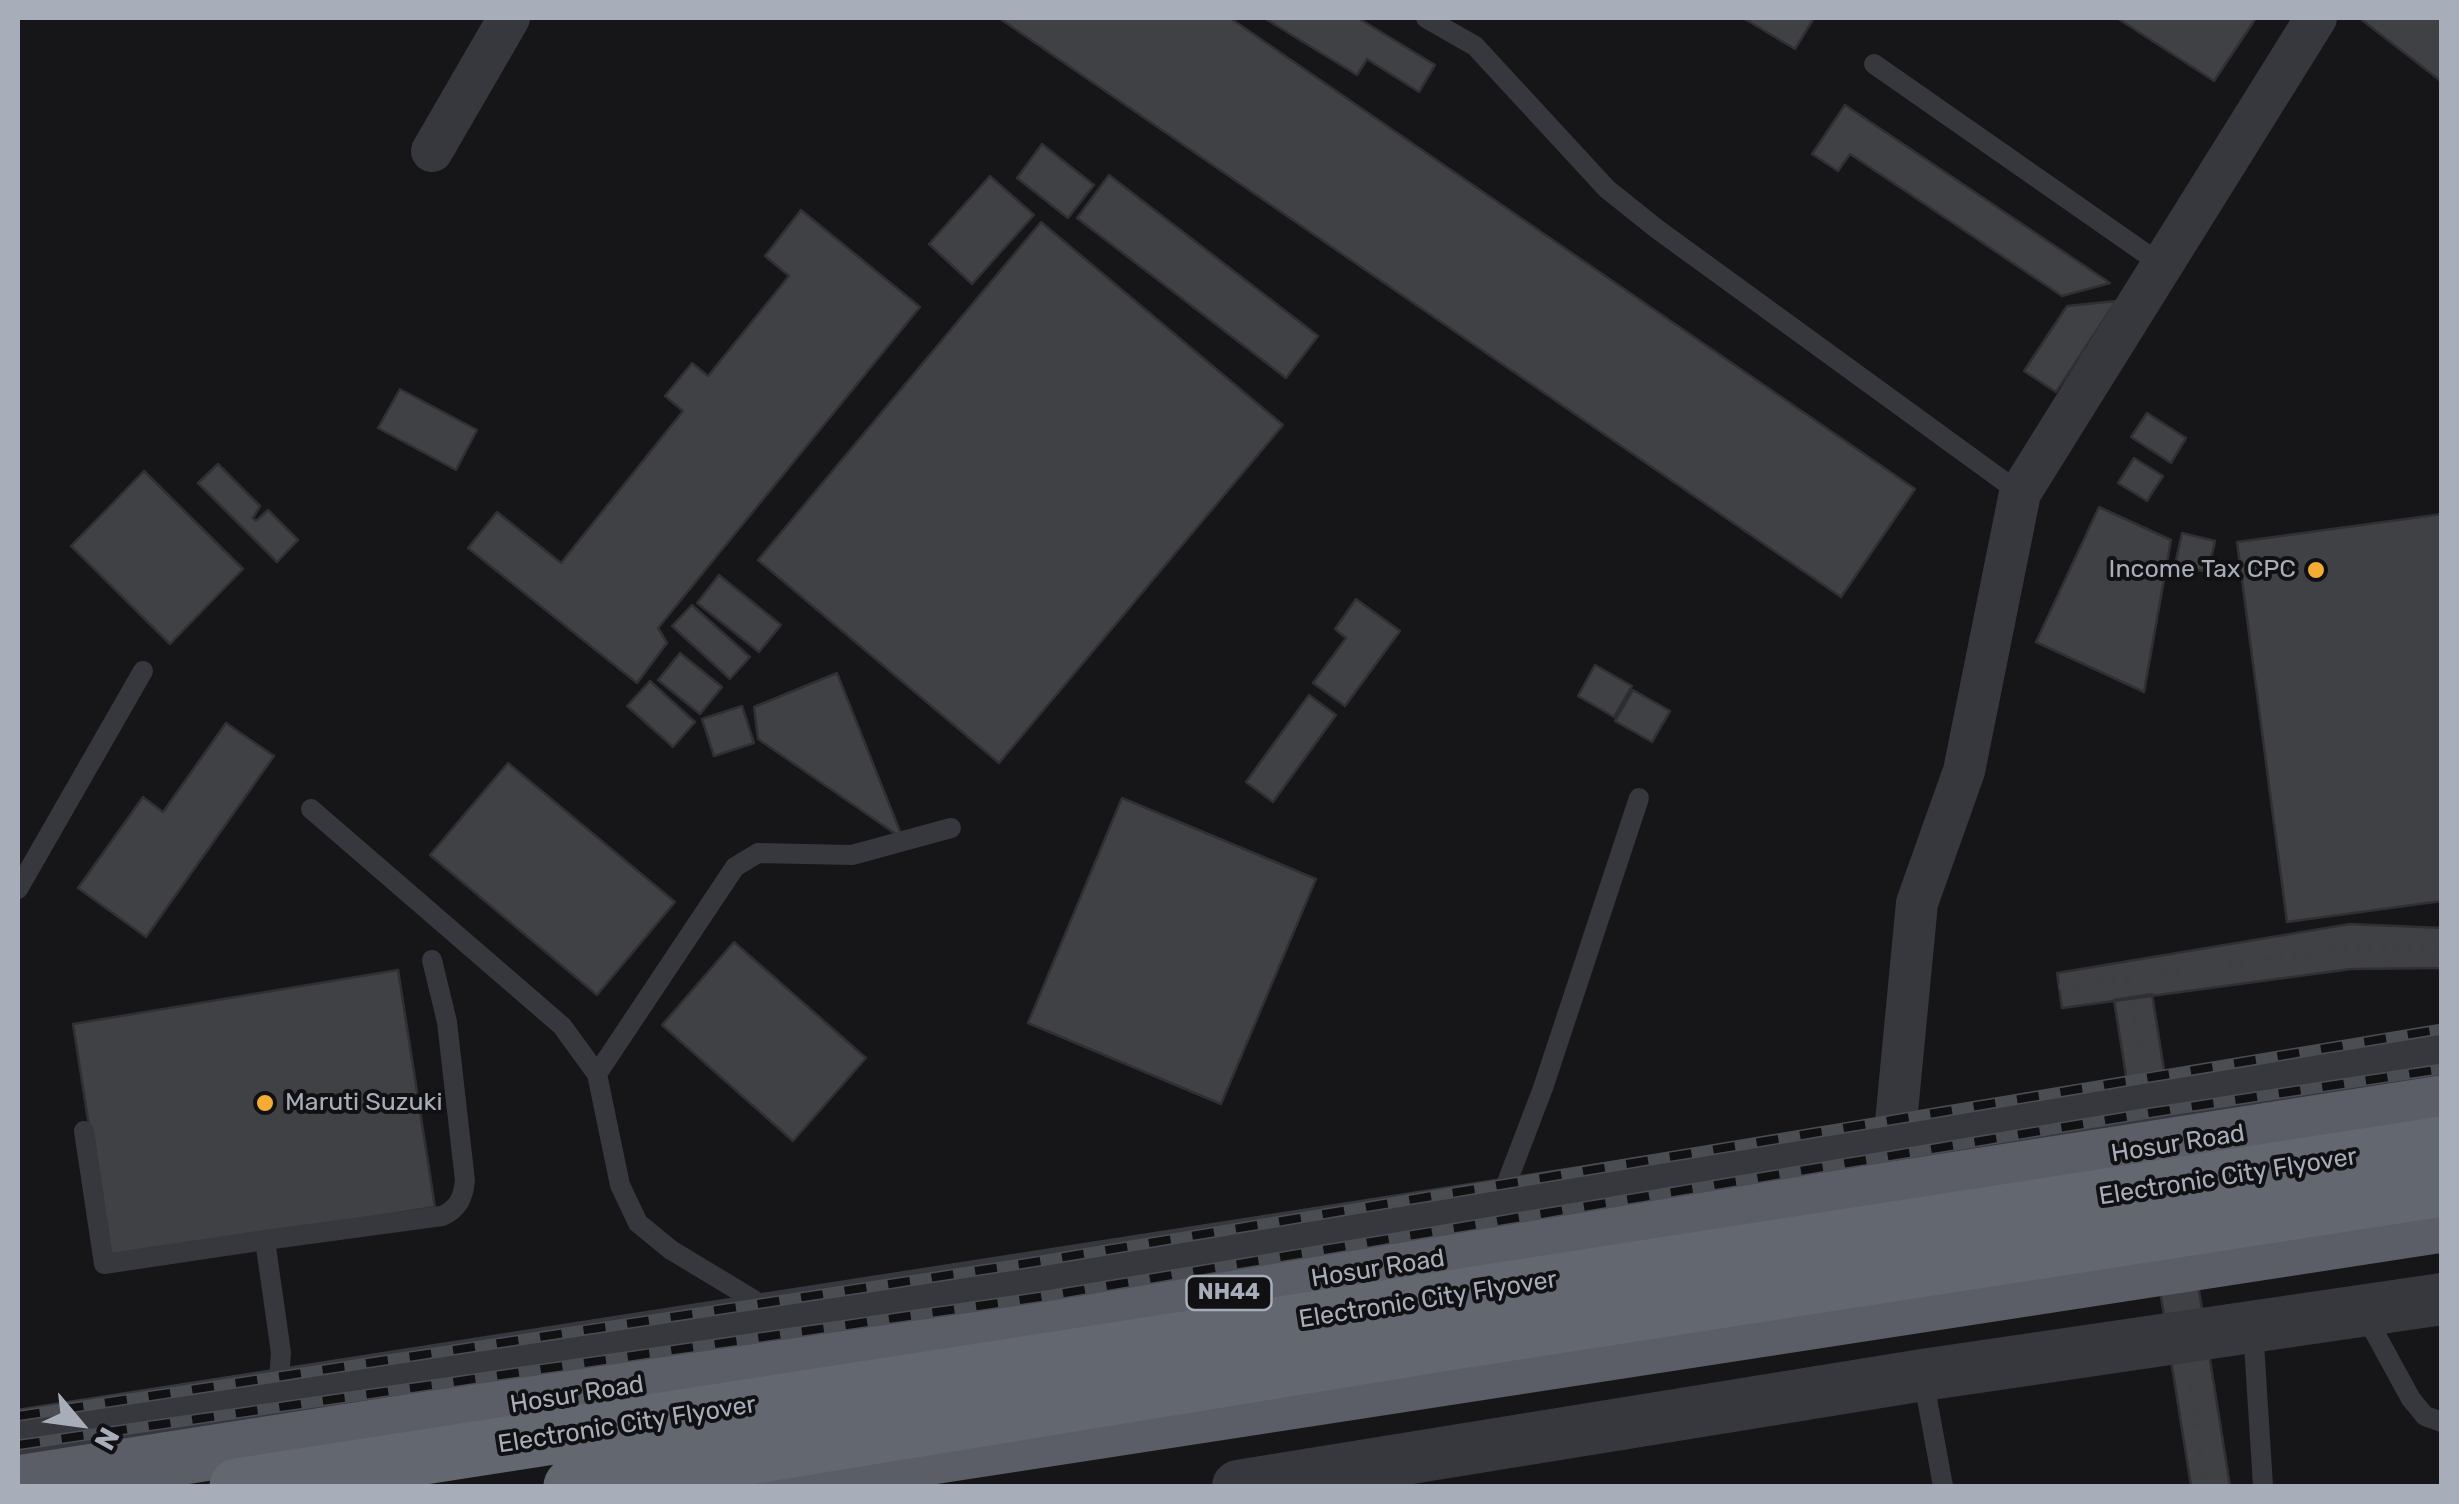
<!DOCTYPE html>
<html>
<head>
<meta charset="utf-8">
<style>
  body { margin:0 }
  #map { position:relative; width:2459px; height:1504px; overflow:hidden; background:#161618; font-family:Rubik,sans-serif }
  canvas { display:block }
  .frame { position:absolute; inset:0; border:20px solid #a8aeb9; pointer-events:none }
  .north { position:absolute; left:30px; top:1374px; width:100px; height:100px; -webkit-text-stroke:8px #111113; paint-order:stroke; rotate:119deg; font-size:28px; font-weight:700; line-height:40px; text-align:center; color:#a8aeb9 }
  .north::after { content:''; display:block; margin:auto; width:35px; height:45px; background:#a8aeb9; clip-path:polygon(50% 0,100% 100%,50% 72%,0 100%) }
</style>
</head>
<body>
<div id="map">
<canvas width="2459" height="1504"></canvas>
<div class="frame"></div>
<div class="north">N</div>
</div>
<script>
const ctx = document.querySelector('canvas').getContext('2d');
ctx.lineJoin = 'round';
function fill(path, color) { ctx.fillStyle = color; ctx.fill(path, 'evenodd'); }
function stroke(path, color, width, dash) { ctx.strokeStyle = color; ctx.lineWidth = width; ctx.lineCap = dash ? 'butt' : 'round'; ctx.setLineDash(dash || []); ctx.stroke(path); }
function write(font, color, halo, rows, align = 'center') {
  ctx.font = font + ' Rubik,sans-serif'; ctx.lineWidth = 8; ctx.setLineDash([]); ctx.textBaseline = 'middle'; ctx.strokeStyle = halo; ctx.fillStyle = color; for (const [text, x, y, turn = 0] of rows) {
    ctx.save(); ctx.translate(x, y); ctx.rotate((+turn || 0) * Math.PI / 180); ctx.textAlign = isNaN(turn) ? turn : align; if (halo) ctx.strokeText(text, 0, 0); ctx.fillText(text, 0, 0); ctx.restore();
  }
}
const building = new Path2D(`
  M999,18H1230L1915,489L1841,597Z
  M1264,18H1358L1435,65L1419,92L1367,59L1357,75Z
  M1743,18H1814L1795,49Z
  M2117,18H2256L2214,81Z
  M2364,18H2442V82L2362,20Z
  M1845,105L2110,283L2062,296L1850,154L1838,171L1812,154Z
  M1042,144L1094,185L1068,218L1017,178Z
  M1109,175L1318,336L1286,378L1077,218Z
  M990,176L1034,215L972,284L929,244Z
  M801,210L920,307L658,628L667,643L637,683L468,548L497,512L561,563L683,411L665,396L692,363L708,376L789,276L765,256Z
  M1041,222L1283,425L999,763L758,560Z
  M2116,301L2056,392L2024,371L2067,306Z
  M400,389L477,430L456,470L378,428Z
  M2147,413L2186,438L2171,463L2131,437Z
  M2134,458L2163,476L2147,501L2118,483Z
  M218,464L260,506L253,518L256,521L268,510L298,540L277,562L198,483Z
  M144,471L243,569L170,644L71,546Z
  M2099,507L2171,540L2144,692L2036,642Z
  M2442,514V901L2287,922L2237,542Z
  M2182,533L2215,541L2208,572L2175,565Z
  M719,575L781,625L759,652L697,603Z
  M1356,599L1400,631L1345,706L1313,683L1346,638L1335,629Z
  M692,605L750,657L730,679L672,626Z
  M680,653L722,687L700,714L658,680Z
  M1595,665L1632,686L1614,717L1578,696Z
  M837,673L903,839L758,739L754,707Z
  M650,681L695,722L673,747L627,706Z
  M1633,690L1670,711L1652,742L1615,721Z
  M1309,695L1336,715L1273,802L1246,782Z
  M742,706L754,743L714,756L702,719Z
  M226,723L274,756L146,937L78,888L143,797L163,812Z
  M508,763L675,902L597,995L430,855Z
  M1122,798L1316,879L1221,1104L1028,1023Z
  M2350,924L2442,928V968L2351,969L2062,1008L2057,973Z
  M734,942L866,1058L793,1141L662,1025Z
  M398,970L435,1207L110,1260L73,1024Z
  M2152,994L2230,1486H2191L2114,1000Z`);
const path = new Path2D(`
  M2128,978L2140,1056
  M2059,987L2351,948L2442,947
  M2190,1385L2206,1486`);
const service = new Path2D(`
  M1426,18L1475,46L1607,189L1657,229L2020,493
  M1874,64L2162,265
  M311,809L562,1026L597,1074L620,1185L638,1223L671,1250L754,1300L760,1317
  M18,889L143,671
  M597,1074L735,867L758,853L852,855L951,828
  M84,1131L104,1264L265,1240L281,1353L278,1392
  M1501,1198L1543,1088L1639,798
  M265,1240L442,1216C458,1209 463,1198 465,1181L447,1022L432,960
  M2364,1313L2411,1399L2425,1416L2442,1422
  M2253,1328L2263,1486
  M1923,1377L1943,1486`);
const minor = new Path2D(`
  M432,151L509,18
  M1894,1143L1917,903L1964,771L2020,493L2316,18`);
const tertiary = new Path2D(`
  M18,1435L2442,1058
  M1238,1486L1923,1375L2442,1299`);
const trunk = new Path2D(`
  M18,1483L2442,1103
  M743,1486L2442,1225`);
const motorway = new Path2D(`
  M237,1486L2442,1144
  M571,1486L1453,1342L2442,1189`);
const rail = new Path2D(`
  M18,1416L1028,1263L2442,1029
  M18,1445L1040,1297L2149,1113L2442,1069`);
const markers = [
  [2316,570,10,"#f4ac32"],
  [265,1103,10,"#f4ac32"]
];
const shields = [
  [1229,1293,85]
];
const shieldNames = [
  ["NH44",1229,1293]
];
const poiNames = [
  ["Income Tax CPC",2296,570],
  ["Maruti Suzuki",285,1103,"left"]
];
const streetNames = [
  ["Hosur Road",2178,1144,-9],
  ["Electronic City Flyover",2228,1177,-9],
  ["Hosur Road",1378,1269,-9],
  ["Electronic City Flyover",1428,1300,-9],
  ["Hosur Road",577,1395,-9],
  ["Electronic City Flyover",627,1425,-9]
];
fill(building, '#404145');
stroke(building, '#303034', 2.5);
stroke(path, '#3d4044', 6, [5, 8]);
stroke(service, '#37383d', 20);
stroke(minor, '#37383d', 42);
stroke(tertiary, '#37383d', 52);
stroke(trunk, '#5b5e66', 55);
stroke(motorway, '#63676f', 55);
stroke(rail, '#4a4d52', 11);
stroke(rail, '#111113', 8, [22]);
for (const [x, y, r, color] of markers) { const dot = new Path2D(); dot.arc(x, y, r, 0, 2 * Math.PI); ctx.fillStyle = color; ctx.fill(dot); stroke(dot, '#111113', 4); }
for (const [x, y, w] of shields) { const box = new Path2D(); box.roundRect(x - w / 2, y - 17, w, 34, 8); ctx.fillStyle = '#111113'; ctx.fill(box); stroke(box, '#a8aeb9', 2.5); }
write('bold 22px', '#a8aeb9', null, shieldNames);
write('25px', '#a8aeb9', '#111113', poiNames, 'right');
write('25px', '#a8aeb9', '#111113', streetNames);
</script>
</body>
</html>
